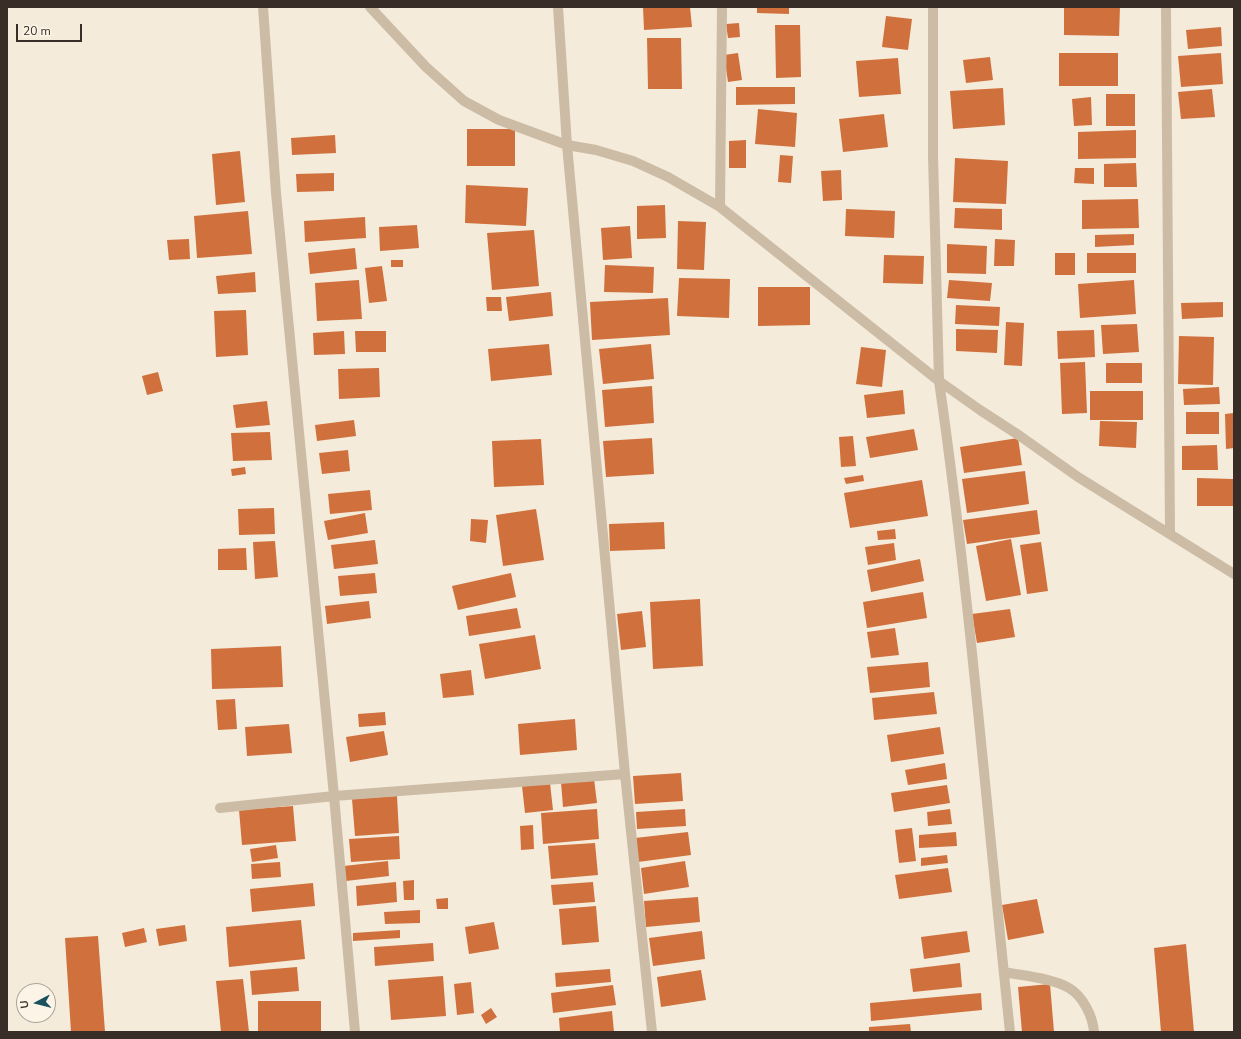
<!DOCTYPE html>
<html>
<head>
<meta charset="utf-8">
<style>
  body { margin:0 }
  #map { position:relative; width:1241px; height:1039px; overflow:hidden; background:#f4ebdb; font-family:"Nunito Sans",sans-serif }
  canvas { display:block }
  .frame { position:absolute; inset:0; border:8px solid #382e27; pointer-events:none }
  .north { position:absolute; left:16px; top:983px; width:40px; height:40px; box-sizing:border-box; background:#fbf4e7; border:1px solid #ada59a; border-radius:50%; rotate:263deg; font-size:11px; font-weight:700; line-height:16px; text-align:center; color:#382e27 }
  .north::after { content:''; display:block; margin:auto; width:14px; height:18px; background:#19525e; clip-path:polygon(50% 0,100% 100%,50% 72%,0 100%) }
  .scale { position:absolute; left:16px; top:24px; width:66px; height:18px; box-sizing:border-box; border:2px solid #382e27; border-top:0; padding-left:5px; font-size:12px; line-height:14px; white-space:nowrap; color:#382e27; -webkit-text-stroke:3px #fbf4e7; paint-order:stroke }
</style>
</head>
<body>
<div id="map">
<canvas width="1241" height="1039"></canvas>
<div class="frame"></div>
<div class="north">U</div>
<div class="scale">20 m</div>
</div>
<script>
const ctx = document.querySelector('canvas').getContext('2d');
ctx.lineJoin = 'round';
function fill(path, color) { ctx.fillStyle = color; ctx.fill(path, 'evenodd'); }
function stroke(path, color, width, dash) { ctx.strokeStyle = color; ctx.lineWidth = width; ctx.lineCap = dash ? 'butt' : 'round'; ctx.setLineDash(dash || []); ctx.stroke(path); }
const building = new Path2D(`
  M643,7H690L692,27L644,30Z
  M757,7H789V14L757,13Z
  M1064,7H1120L1119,36L1064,35Z
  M886,16L912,19L908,50L882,47Z
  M739,23L740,37L728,38L726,24Z
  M775,25H800L801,77L776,78Z
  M1221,27L1222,46L1188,49L1186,30Z
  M647,38H681L682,89H648Z
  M738,53L742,80L728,82L724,55Z
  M1059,53H1118V86H1059Z
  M1221,53L1223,84L1181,87L1178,56Z
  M990,57L993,80L966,83L963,60Z
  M898,58L901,94L859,97L856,61Z
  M736,87H795V104L736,105Z
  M1003,88L1005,125L953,129L950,91Z
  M1212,89L1215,117L1181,119L1178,92Z
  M1106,94H1135V126H1106Z
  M1091,97L1092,125L1074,126L1072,99Z
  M758,109L797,113L795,147L755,144Z
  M884,114L888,147L843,152L839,119Z
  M467,129H515V166H467Z
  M1136,130V158L1078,159V132Z
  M335,135L336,153L292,155L291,138Z
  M746,140V168H729V141Z
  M240,151L245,202L216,205L212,154Z
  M780,155L793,156L791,183L778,182Z
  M955,158L1008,161L1006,204L953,202Z
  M1136,163L1137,187H1104V164Z
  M1075,168H1094V184L1074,183Z
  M841,170L842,200L823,201L821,171Z
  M334,173V191L297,192L296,174Z
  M466,185L528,188L526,226L465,223Z
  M1138,199L1139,228L1082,229V200Z
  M665,205L666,238L637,239V206Z
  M955,208L1002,209V230L954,228Z
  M846,209L895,211L894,238L845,236Z
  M248,211L252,254L197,258L194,216Z
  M365,217L366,238L305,242L304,221Z
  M678,221L706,222L704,270L677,269Z
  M417,225L419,248L380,251L379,227Z
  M630,226L632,258L603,260L601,228Z
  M534,230L539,286L492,290L487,233Z
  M1134,234V245L1095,247V235Z
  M189,239L190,259L169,260L167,240Z
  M995,239L1015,240L1014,266H994Z
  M947,244L987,246L986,274L947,273Z
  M355,248L357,269L310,274L308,253Z
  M1055,253H1075V275H1055Z
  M1087,253H1136V273H1087Z
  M884,255L924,256L923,284L883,283Z
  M391,260H403V267H391Z
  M605,265L654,267L653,293L604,292Z
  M382,266L387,301L369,303L365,268Z
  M255,272L256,292L218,294L216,276Z
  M679,278L730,279L729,318L677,316Z
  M359,280L362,319L317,321L315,283Z
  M949,280L992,283L990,301L947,298Z
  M1134,280L1136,314L1080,318L1078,284Z
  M758,287H810V325L758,326Z
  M551,292L553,316L509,321L506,297Z
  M486,297H501L502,311H487Z
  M668,298L670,335L592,340L590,302Z
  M1223,302V317L1182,319L1181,303Z
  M956,305L1000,307L999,326L955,324Z
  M246,310L248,355L216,357L214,311Z
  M1006,322L1024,323L1022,366L1004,365Z
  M1137,324L1139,352L1103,354L1101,325Z
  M956,329L998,330L997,353L956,351Z
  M1094,330L1095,357L1058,359L1057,331Z
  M344,331L345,354L314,355L313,333Z
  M355,331H386V352H356Z
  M1179,336L1214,337L1213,385L1178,384Z
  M549,344L552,375L491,381L488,349Z
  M651,344L654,379L603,384L599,349Z
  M861,347L886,350L882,387L856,384Z
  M1085,362L1087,413L1062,414L1060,363Z
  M1106,363H1142V383H1106Z
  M379,368L380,397L339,399L338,369Z
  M158,372L163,391L147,395L142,376Z
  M652,386L654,423L605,427L602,390Z
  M1219,387L1220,404L1184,405L1183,389Z
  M903,390L905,414L867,418L864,395Z
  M1090,391H1143V420H1090Z
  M267,401L270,425L236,428L233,405Z
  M1186,412H1219V434H1186Z
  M1234,413V448L1226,449L1225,414Z
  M354,420L356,436L317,441L315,425Z
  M1100,421L1137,422L1136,448L1099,446Z
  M914,429L918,450L870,458L866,437Z
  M270,432L272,460L233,461L231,433Z
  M853,436L856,466L841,467L839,437Z
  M652,438L654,474L606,477L603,441Z
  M1018,438L1022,465L964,473L960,447Z
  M541,439L544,485L494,487L492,441Z
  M1217,445L1218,470H1182V446Z
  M348,450L350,471L322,474L319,453Z
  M245,467L246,474L232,476L231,469Z
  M1025,471L1029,504L967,513L962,479Z
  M863,475L864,481L846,484L844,478Z
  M1197,478L1233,479V506H1197Z
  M922,480L928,516L850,528L844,493Z
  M370,490L372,510L330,514L328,494Z
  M274,508L275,534L239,535L238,509Z
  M536,509L544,560L503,566L496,515Z
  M1037,510L1040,534L967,544L963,520Z
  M365,513L368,533L328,540L324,521Z
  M471,519L488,520L486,543L470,541Z
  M664,522L665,549L610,551L609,524Z
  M895,529L896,539L878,540L877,531Z
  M1011,539L1021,595L986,601L976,546Z
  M375,540L378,564L334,569L331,545Z
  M275,541L278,577L255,579L253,542Z
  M1041,542L1048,591L1027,594L1020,545Z
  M894,543L896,560L868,565L865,547Z
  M246,548L247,570H218V549Z
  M920,559L924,581L871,592L867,570Z
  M375,573L377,593L340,596L338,576Z
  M511,573L516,597L458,610L452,586Z
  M923,592L927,618L867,628L863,602Z
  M700,599L703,666L653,669L650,602Z
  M369,601L371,618L327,624L325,606Z
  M517,608L521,628L469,636L466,616Z
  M1010,609L1015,637L977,643L972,614Z
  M642,611L646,647L621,650L617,614Z
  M895,628L899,655L871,658L867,632Z
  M535,635L541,669L485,679L479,644Z
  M281,646L283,687L212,689L211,649Z
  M928,662L930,687L870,693L867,667Z
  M471,670L474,695L443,698L440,674Z
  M934,692L937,714L874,720L872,698Z
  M235,699L237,729L218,730L216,700Z
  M385,712L386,725L359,727L358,714Z
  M575,719L577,750L520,755L518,724Z
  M289,724L292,753L247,756L245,727Z
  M940,727L944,754L891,762L887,735Z
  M384,731L388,755L350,762L346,737Z
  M945,763L947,779L908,785L905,770Z
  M681,773L683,801L635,804L633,776Z
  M594,779L597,803L563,807L561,782Z
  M550,783L553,810L525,813L522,786Z
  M947,785L950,803L894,812L891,793Z
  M397,796L399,833L355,836L352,799Z
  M293,806L296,841L242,845L239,810Z
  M597,809L599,839L543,844L541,813Z
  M685,809L686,826L637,829L636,812Z
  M950,809L952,824L928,826L927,812Z
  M533,825L534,849L521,850L520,826Z
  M912,828L916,861L899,863L895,830Z
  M688,832L691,855L638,862L635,838Z
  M956,832L957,846L919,848V835Z
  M399,836L400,859L351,862L349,839Z
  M595,843L598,875L551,879L548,846Z
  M276,845L278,858L252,862L250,849Z
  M947,855L948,863L921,866V858Z
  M388,861L389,876L346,881L344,866Z
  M685,861L689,887L644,894L641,868Z
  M280,862L281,877L252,879L251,864Z
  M948,868L952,892L899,899L895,875Z
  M414,880V900H404L403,881Z
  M396,882L397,902L357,906L356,886Z
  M593,882L595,902L553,905L551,885Z
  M313,883L315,906L252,912L250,889Z
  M698,897L700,922L646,927L644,901Z
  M448,898V909H437L436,899Z
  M1037,899L1044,933L1008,940L1002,905Z
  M596,906L599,942L562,945L559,909Z
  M420,910V923L385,924L384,912Z
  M301,920L305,959L229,967L226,927Z
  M494,922L499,949L469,954L465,927Z
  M185,925L187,941L159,946L156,929Z
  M144,928L147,942L125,947L122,933Z
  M400,930V938L353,941V933Z
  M702,931L705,959L653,966L649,938Z
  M967,931L970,952L924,959L921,937Z
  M98,936L105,1032H71L65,938Z
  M433,943L434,961L375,966L374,947Z
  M1186,944L1194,1032H1161L1154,948Z
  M960,963L962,987L913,992L910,969Z
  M297,967L299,991L252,995L250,971Z
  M610,969L611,982L556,987L555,973Z
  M701,970L706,1000L661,1007L657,977Z
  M443,976L446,1016L391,1020L388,980Z
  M243,979L249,1032H221L216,981Z
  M471,982L474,1013L457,1015L454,984Z
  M1050,984L1054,1032H1022L1018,987Z
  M613,985L616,1005L553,1013L551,993Z
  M981,993L982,1010L871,1021L870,1003Z
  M258,1001H321V1032H258Z
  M491,1008L497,1017L486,1024L481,1015Z
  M612,1011L614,1032H560L559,1018Z
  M910,1024L911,1032H869V1027Z`);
const street = new Path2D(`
  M263,7L276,193L334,796L355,1032
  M370,7L426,67L464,101L499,120L567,145L596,150L633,161L668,177L720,207L939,381C970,597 987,815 1010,1032
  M558,7L567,145L625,774L652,1032
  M933,7V156L939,381L980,410L1020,436L1078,477L1234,574
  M1166,7L1170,533
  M720,207L722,7
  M220,808L334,796L625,774
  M1004,972C1024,976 1052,978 1069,988C1083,996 1093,1017 1094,1032`);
fill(building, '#d0703c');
stroke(street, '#cdbca5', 10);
</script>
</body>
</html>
